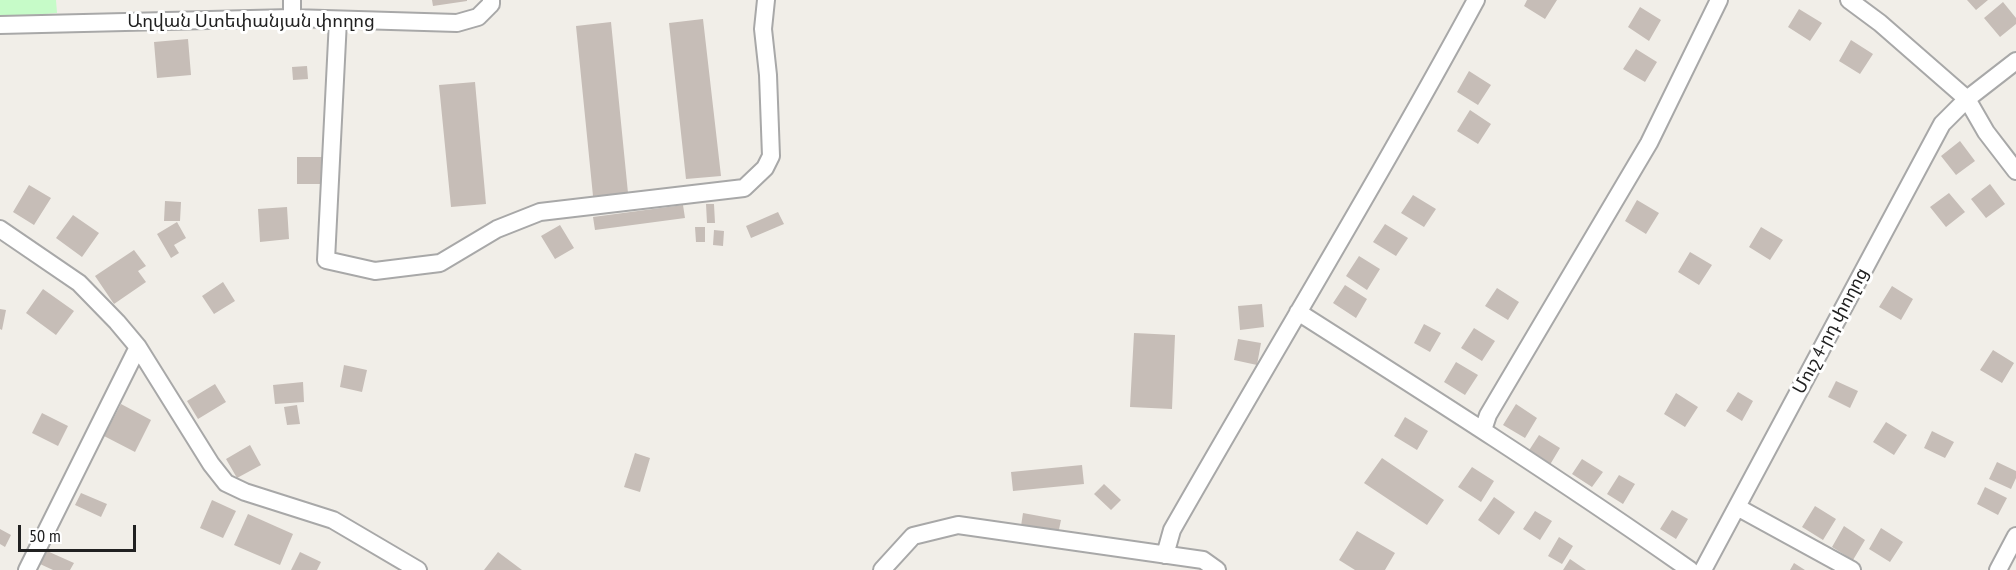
<!DOCTYPE html>
<html>
<head>
<meta charset="utf-8">
<style>
  body { margin:0 }
  #map { position:relative; width:2016px; height:570px; overflow:hidden; background:#f1eee8; font-family:"PT Sans Narrow",sans-serif }
  canvas { display:block }
  .scale { position:absolute; left:18px; top:525px; width:118px; height:27px; box-sizing:border-box; border:3px solid #212121; border-top:0; padding-left:8px; font-size:18px; line-height:21px; white-space:nowrap; color:#212121; -webkit-text-stroke:4px #fff; paint-order:stroke }
</style>
</head>
<body>
<div id="map">
<canvas width="2016" height="570"></canvas>
<div class="scale">50 m</div>
</div>
<script>
const ctx = document.querySelector('canvas').getContext('2d');
ctx.lineJoin = 'round';
function fill(path, color) { ctx.fillStyle = color; ctx.fill(path, 'evenodd'); }
function stroke(path, color, width, dash) { ctx.strokeStyle = color; ctx.lineWidth = width; ctx.lineCap = dash ? 'butt' : 'round'; ctx.setLineDash(dash || []); ctx.stroke(path); }
function write(font, color, halo, rows, align = 'center') {
  ctx.font = font + ' "PT Sans Narrow","Noto Sans Armenian",sans-serif'; ctx.lineWidth = 6; ctx.setLineDash([]); ctx.textBaseline = 'middle'; ctx.strokeStyle = halo; ctx.fillStyle = color; for (const [text, x, y, turn = 0] of rows) {
    ctx.save(); ctx.translate(x, y); ctx.rotate((+turn || 0) * Math.PI / 180); ctx.textAlign = isNaN(turn) ? turn : align; if (halo) ctx.strokeText(text, 0, 0); ctx.fillText(text, 0, 0); ctx.restore();
  }
}
const park = new Path2D(`
  M0,0H56L57,13L0,18Z`);
const building = new Path2D(`
  M432,0H467V1L433,6Z
  M1527,0H1557L1545,19L1524,6Z
  M1967,0H1988L1976,10Z
  M2003,2L2016,18V24L2000,37L1984,18Z
  M1640,7L1661,20L1649,41L1628,27Z
  M1799,9L1822,23L1810,41L1788,27Z
  M703,19L721,176L686,179L669,23Z
  M611,22L628,193L593,196L576,26Z
  M188,39L191,75L157,78L154,42Z
  M1851,40L1873,54L1860,74L1839,61Z
  M1636,49L1657,62L1645,82L1623,69Z
  M307,66L308,79L293,80L292,67Z
  M1469,71L1491,85L1478,105L1457,92Z
  M475,82L486,204L451,207L439,85Z
  M1470,110L1491,124L1478,144L1457,131Z
  M1960,141L1975,161L1956,175L1941,156Z
  M297,157H322L321,184H297Z
  M1990,184L2005,204L1986,218L1971,199Z
  M29,185L51,198L34,225L13,212Z
  M1949,193L1965,212L1946,227L1930,207Z
  M1413,195L1436,209L1424,227L1401,213Z
  M1637,200L1659,213L1646,234L1625,221Z
  M165,201L181,202L180,221H164Z
  M706,204H714L715,223H707Z
  M683,205L685,218L595,230L593,217Z
  M287,207L289,239L260,242L258,209Z
  M778,212L784,224L751,238L746,226Z
  M73,215L99,233L82,257L56,238Z
  M177,222L186,238L174,245L179,253L171,258L157,234Z
  M1385,224L1408,238L1396,256L1373,242Z
  M560,225L574,248L555,259L541,236Z
  M695,227H705V242H696Z
  M1761,227L1783,240L1770,260L1749,247Z
  M714,230L724,231L723,246L713,245Z
  M134,250L146,266L138,271L146,282L114,304L95,276Z
  M1690,252L1712,265L1699,285L1678,272Z
  M1359,256L1380,269L1367,290L1346,276Z
  M223,282L235,301L214,314L202,296Z
  M1345,285L1367,299L1356,318L1333,303Z
  M1892,286L1913,299L1901,320L1879,307Z
  M1497,288L1519,302L1508,320L1485,306Z
  M43,289L74,311L56,335L26,313Z
  M1262,304L1264,327L1240,330L1238,306Z
  M0,309L6,310L2,330L0,329Z
  M1424,324L1441,333L1430,352L1414,343Z
  M1474,328L1495,341L1482,361L1461,348Z
  M1134,333L1175,335L1172,409L1130,407Z
  M1238,339L1261,343L1257,365L1234,360Z
  M1993,350L2014,363L2002,383L1980,370Z
  M1456,362L1478,375L1465,395L1444,382Z
  M344,365L367,370L362,392L340,387Z
  M1836,381L1858,391L1850,408L1828,397Z
  M303,382L304,402L275,404L273,385Z
  M215,384L226,402L198,419L187,401Z
  M1738,392L1753,401L1742,421L1726,411Z
  M1676,393L1698,407L1685,427L1664,414Z
  M121,404L151,420L135,452L104,436Z
  M1516,404L1537,418L1525,438L1503,425Z
  M297,405L300,424L287,425L284,407Z
  M42,413L68,426L58,446L32,433Z
  M1405,417L1428,431L1417,450L1394,436Z
  M1886,422L1907,435L1894,455L1873,442Z
  M1932,431L1954,442L1945,458L1924,448Z
  M1539,435L1560,448L1548,468L1526,455Z
  M250,445L261,465L237,478L226,459Z
  M635,453L650,458L640,492L624,487Z
  M1382,458L1444,500L1427,525L1364,483Z
  M1582,459L1603,472L1592,487L1572,474Z
  M1997,462L2016,471V478L2011,489L1989,479Z
  M1082,465L1084,484L1013,491L1011,472Z
  M1472,467L1494,481L1481,502L1458,487Z
  M1619,475L1635,484L1623,504L1607,494Z
  M1104,484L1121,500L1111,510L1094,494Z
  M1985,487L2007,498L1998,515L1977,504Z
  M81,493L107,504L101,517L75,505Z
  M1494,497L1515,512L1499,535L1478,520Z
  M212,500L236,511L223,538L200,528Z
  M1815,506L1836,519L1823,540L1802,527Z
  M1672,510L1688,519L1676,539L1660,529Z
  M1535,511L1552,521L1540,540L1523,529Z
  M1023,513L1061,520L1058,534L1021,526Z
  M248,514L293,534L280,565L234,545Z
  M1844,526L1865,540L1853,560L1832,547Z
  M1881,528L1903,542L1890,562L1869,549Z
  M0,529L11,535L5,547L0,544Z
  M1357,531L1395,553L1385,570H1355L1339,560Z
  M1559,537L1573,546L1562,564L1548,556Z
  M47,551L74,563L70,570H53L40,564Z
  M300,552L321,562L317,570H291Z
  M498,552L522,570H484Z
  M1570,559L1586,570H1563Z
  M1794,563L1805,570H1790Z`);
const minor = new Path2D(`
  M1849,0L1880,23L1967,99L1986,132L2016,171
  M292,18V0
  M338,20L326,260L375,271L440,263L497,229L540,212L744,188L765,168L771,156L768,75L763,29L766,0
  M0,25L292,18L457,23L478,17L491,4V0
  M0,229L79,283L117,322L138,347L211,464L226,483L245,492L333,520L418,570
  M1298,312C1430,396 1562,480 1690,570
  M1483,430L1488,415L1649,143L1719,0
  M1737,507L1852,570
  M1165,555L1172,530C1273,353 1379,179 1476,0
  M27,570L138,347
  M882,570L913,536L958,525L1203,560L1217,570
  M1703,570L1942,124L1967,99L2016,61
  M1998,570L2016,536`);
const streetNames = [
  ["Աղվան Ստեփանյան փողոց",251,22],
  ["Մուշ 4-րդ փողոց",1831,331,-62]
];
fill(park, '#c6fbc8');
fill(building, '#c6bdb7');
stroke(minor, '#a8a8a8', 20);
stroke(minor, '#fff', 16);
write('18px', '#212121', '#fff', streetNames);
</script>
</body>
</html>
